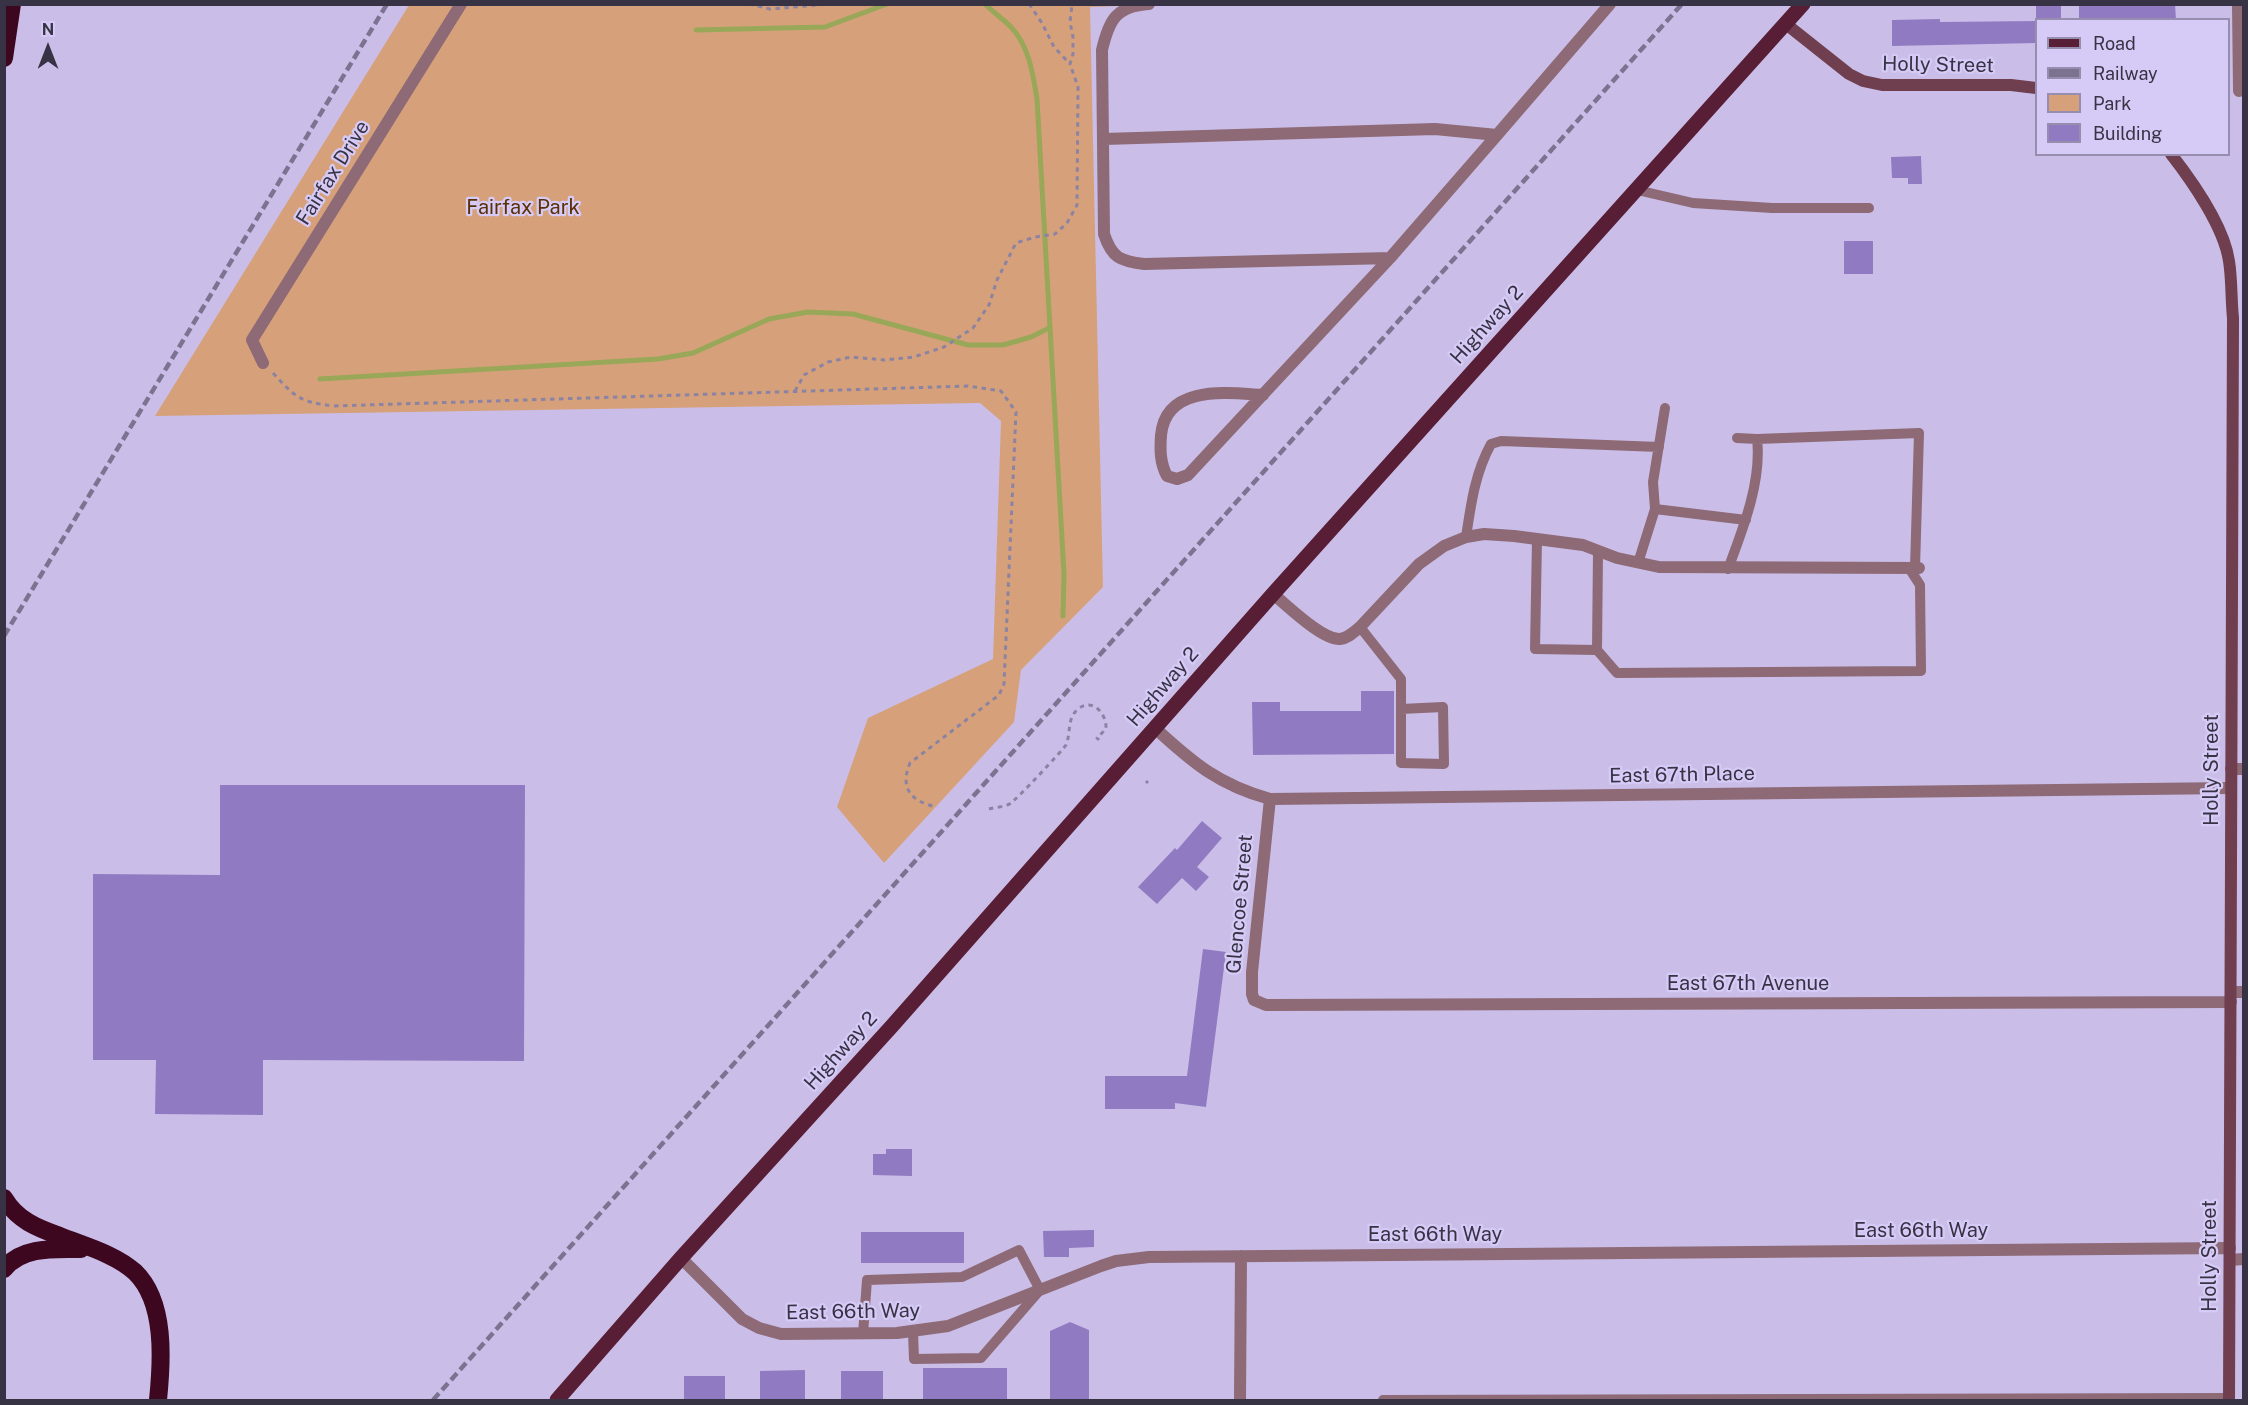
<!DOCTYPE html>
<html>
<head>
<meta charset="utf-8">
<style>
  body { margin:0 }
  #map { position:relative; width:2248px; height:1405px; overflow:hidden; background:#cabee9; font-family:"Public Sans",sans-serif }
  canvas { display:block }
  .frame { position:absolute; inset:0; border:6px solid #383344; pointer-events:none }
  .legend { position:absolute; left:2035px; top:18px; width:195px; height:138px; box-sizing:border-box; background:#d6caf6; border:2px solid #978eaf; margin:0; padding:8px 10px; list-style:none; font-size:18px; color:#383344 }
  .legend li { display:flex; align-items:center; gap:12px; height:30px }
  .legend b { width:30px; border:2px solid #978eaf }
  .north { position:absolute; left:18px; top:18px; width:60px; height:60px; -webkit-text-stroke:4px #d6caf6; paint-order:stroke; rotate:0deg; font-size:16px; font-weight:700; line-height:24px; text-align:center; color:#383344 }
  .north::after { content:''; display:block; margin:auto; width:21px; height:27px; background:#383344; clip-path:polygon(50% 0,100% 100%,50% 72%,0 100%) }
</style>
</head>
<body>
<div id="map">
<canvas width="2248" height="1405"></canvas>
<div class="frame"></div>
<ul class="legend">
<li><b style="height:8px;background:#581e35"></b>Road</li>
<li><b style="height:8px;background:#7c7390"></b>Railway</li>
<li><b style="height:16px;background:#d6a17a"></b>Park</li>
<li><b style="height:16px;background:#907ac1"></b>Building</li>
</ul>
<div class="north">N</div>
</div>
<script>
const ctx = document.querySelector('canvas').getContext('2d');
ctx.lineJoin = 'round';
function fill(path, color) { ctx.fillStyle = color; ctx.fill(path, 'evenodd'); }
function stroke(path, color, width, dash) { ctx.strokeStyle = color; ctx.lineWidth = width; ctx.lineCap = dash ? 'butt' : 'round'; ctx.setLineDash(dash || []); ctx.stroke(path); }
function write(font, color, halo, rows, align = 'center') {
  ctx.font = font + ' "Public Sans",sans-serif'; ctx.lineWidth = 4.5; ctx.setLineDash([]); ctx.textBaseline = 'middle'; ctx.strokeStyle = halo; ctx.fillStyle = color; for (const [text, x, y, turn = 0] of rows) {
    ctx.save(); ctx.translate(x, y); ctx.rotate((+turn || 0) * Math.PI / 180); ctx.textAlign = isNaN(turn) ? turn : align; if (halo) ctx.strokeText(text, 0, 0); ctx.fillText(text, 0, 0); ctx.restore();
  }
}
const green = new Path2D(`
  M409,5H1149L1090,7L1103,587L1021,670L1014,722L884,863L837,807L868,718L993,659L1001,421L980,403L155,416Z`);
const stream = new Path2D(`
  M985,4C993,12 1003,19 1011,27C1029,46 1033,74 1037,99L1064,574L1063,616
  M696,30L825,27L887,4
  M320,379L658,359L693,353L769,319L808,312L853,314L968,345H1003L1031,337L1049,328`);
const building = new Path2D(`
  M2036,4H2061V20H2036Z
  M2135,4H2175L2176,20H2079V6Z
  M1940,19V22L2037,21V43L1892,46V20Z
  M1921,156L1922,184H1908V178H1892L1891,157Z
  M1844,241H1873V274H1844Z
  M1361,691H1394V754L1253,755L1252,702H1280V711H1361Z
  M220,785H525L524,1061L263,1060V1115L155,1114L156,1060H93V874L220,875Z
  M1202,821L1222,838L1197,867L1209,877L1196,891L1182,878L1157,904L1138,887L1175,848L1177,850Z
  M1203,949L1226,952L1206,1107L1175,1103V1109H1105V1076H1187Z
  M886,1149H912V1176L873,1175V1154H886Z
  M1094,1230V1247L1069,1248V1257H1044L1043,1231Z
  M861,1232H964V1263H861Z
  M1070,1322L1089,1330V1401H1050V1331Z
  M923,1368H1007V1401H923Z
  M805,1370V1401H760V1371Z
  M841,1371H883V1401H841Z
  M684,1376H725V1401H684Z`);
const path = new Path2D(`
  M749,4L770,9L829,4
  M1029,4L1042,23L1054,47L1070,64
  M273,373C296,398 300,402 334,406L968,386L1001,391L1016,412L1004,684L999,695L910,763C899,789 912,802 937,807
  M795,391L804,375L828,362L851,357L885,360L914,357L944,347L973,328L989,305L997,280L1016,243L1035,237L1055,234L1067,223L1077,205L1078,87L1070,64L1073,54V37L1070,22L1072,4
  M1146,781L1148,783
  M989,809C995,807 1006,807 1011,803C1018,798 1062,751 1066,745C1071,733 1067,719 1077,710C1092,696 1107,714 1106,729L1097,738L1099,740`);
const lane = new Path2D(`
  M1637,190L1693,203L1772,208H1869
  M1737,438L1757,439
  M1655,509L1746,520
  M1466,537C1471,504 1475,473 1491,444L1501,441L1659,447
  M1537,539L1535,649L1597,650L1598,551
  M1638,563L1655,509L1653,482L1665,408
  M1728,569C1743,529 1762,481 1757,439L1919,433L1915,568
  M1360,627L1401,679V763L1444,764L1443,707L1401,709
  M1597,650L1617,673L1921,671L1920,585L1909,568
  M863,1334L867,1280L962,1277L1019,1250L1040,1290L981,1358L914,1359L913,1332
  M1383,1400L2229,1398`);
const street = new Path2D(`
  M1149,4C1116,6 1109,20 1102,50L1104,234C1112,258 1120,261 1144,264L1390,258
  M2238,4L2239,91
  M1104,139L1435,129L1497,135L1610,4
  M263,363L252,340L461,4
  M1263,395C1228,393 1166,384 1161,435C1160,450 1160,463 1167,476L1177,479L1188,475L1390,258L1497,135
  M1273,594C1287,605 1322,640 1340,639C1348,638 1354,632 1360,627L1419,564L1444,546L1466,537L1484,534L1514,536L1583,545L1617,558L1659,567L1919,568
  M1155,728C1193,763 1219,785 1270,799L2231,788
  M2231,769H2244
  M1270,799L1252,972V994L1254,1000L1266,1005L2231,1002
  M2231,992H2244
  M681,1258L742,1319L759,1328L781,1334L897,1333L948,1326L1101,1266L1116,1261L1149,1257L2230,1248
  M2230,1260L2244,1259
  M1240,1400L1241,1256`);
const secondary = new Path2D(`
  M1786,24L1849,74L1863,81L1882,85H2011L2036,88
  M2171,154C2192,181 2224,227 2229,261C2232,280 2231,299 2233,318L2229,1400`);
const primary = new Path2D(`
  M557,1400L681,1258L892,1026L1273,594L1803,4`);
const highway = new Path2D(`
  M4,58L12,4
  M4,1198C17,1220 37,1228 60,1236C85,1246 115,1254 135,1272C166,1302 162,1361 158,1400
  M4,1269C22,1246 55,1249 81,1249`);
const rail = new Path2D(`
  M4,636L387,4
  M433,1400L1682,4`);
const streetNames = [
  ["Holly Street",1938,65,1],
  ["Fairfax Drive",333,173,-58],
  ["Highway 2",1487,325,-48],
  ["Highway 2",1163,687,-49],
  ["Holly Street",2212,770,-90],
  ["East 67th Place",1682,775,-1],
  ["Glencoe Street",1240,904,-85],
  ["East 67th Avenue",1748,984],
  ["Highway 2",841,1051,-48],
  ["East 66th Way",1921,1231],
  ["East 66th Way",1435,1235],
  ["Holly Street",2210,1256,-90],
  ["East 66th Way",853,1312,-1]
];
const parkNames = [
  ["Fairfax Park",523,208]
];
fill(green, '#d6a17a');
stroke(stream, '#99a758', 5);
fill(building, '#907ac1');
stroke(path, '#8c83a3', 3, [4.5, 4.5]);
stroke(lane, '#8d6a75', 10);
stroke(street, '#8d6a75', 12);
stroke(secondary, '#6f3e4f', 12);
stroke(primary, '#581e35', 15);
stroke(highway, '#3d0720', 18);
stroke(rail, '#7c7390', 4.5, [9, 4.5]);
write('20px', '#383344', '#d6caf6', streetNames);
write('20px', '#5a2f04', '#d6caf6', parkNames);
</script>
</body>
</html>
